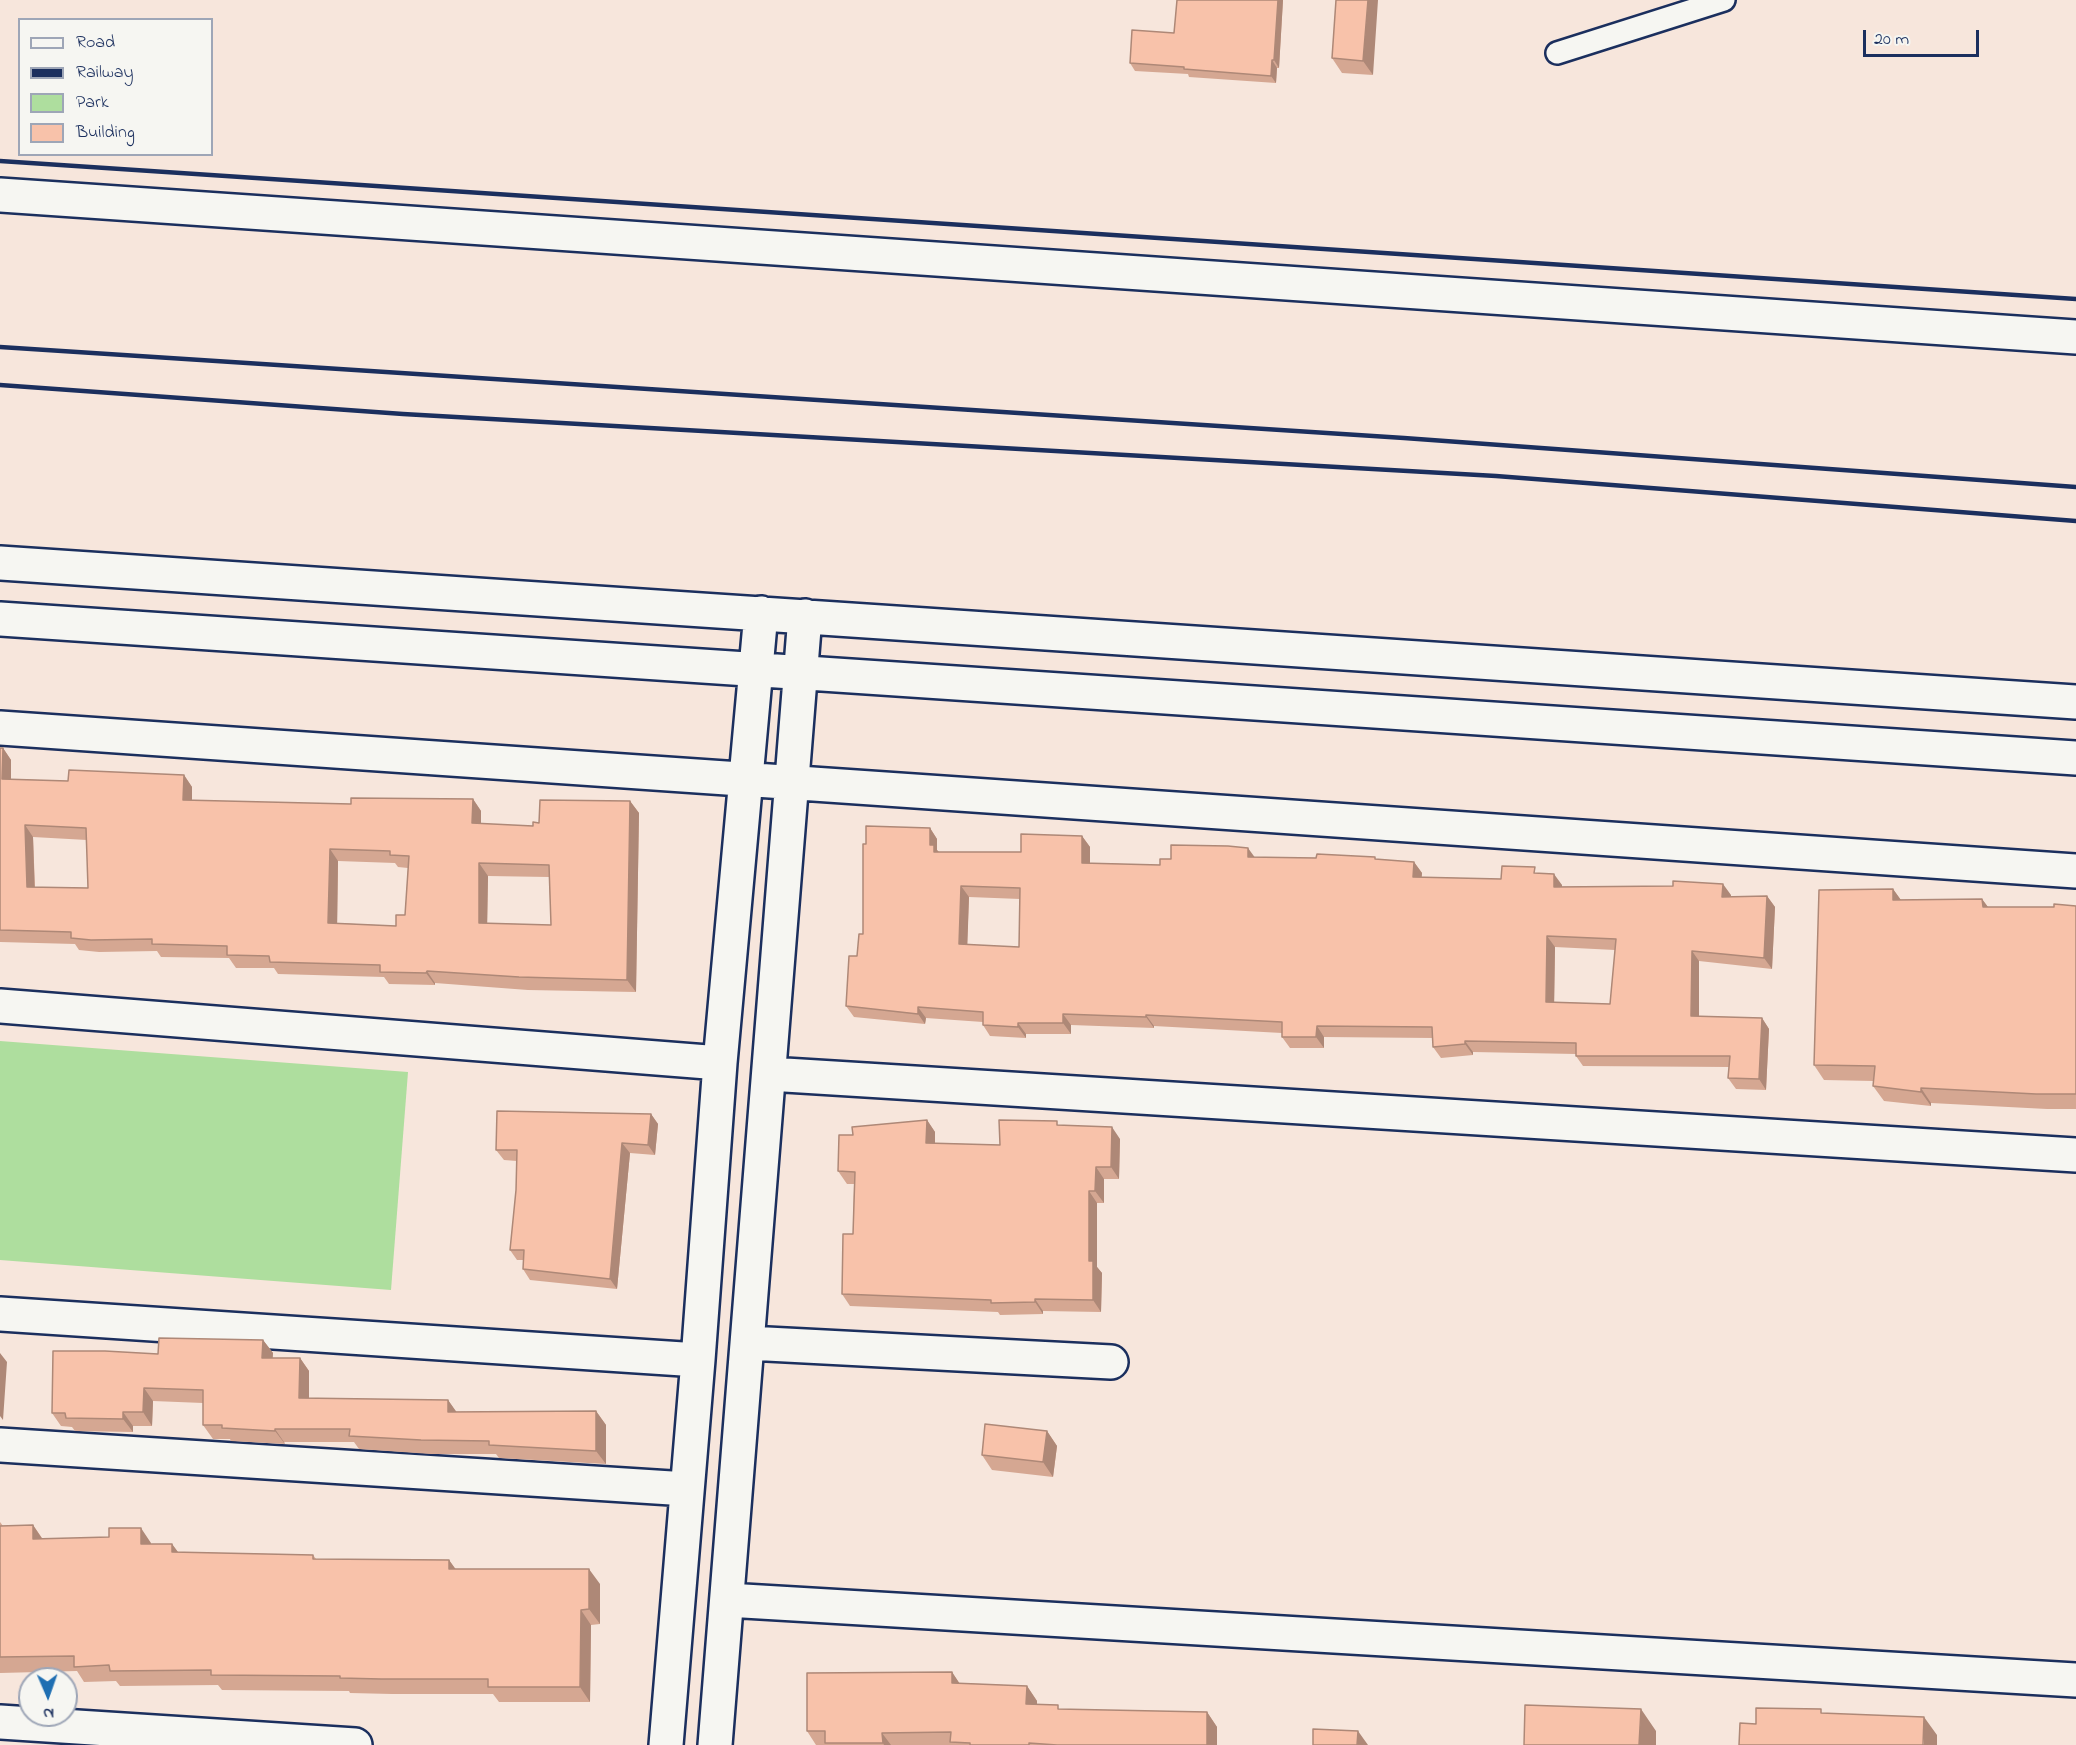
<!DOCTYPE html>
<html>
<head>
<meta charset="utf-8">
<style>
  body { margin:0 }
  #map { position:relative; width:2076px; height:1745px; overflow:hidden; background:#f7e6dc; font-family:"Indie Flower",sans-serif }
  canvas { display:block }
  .legend { position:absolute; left:18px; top:18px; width:195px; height:138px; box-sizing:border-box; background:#f6f6f2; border:2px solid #9ea6b7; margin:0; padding:8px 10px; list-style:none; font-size:18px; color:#1b2f5e }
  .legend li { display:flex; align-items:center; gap:12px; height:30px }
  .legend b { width:30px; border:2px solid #9ea6b7 }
  .north { position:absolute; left:18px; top:1667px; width:60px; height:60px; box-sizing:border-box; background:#f6f6f2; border:2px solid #9ea6b7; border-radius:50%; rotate:178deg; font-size:16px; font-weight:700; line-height:24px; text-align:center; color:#1b2f5e }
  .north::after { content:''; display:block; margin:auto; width:21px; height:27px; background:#1f6fb2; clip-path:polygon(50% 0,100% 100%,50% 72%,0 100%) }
  .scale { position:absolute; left:1863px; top:30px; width:116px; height:27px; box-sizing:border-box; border:3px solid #1b2f5e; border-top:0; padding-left:8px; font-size:18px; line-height:21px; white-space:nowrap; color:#1b2f5e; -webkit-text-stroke:4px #f6f6f2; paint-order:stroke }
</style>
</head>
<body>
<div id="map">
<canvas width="2076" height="1745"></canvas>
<ul class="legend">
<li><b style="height:8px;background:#f6f6f2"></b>Road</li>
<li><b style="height:8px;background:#1b2f5e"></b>Railway</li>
<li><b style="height:16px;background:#aede9e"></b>Park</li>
<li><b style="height:16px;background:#f8c2aa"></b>Building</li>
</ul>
<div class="north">N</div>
<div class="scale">20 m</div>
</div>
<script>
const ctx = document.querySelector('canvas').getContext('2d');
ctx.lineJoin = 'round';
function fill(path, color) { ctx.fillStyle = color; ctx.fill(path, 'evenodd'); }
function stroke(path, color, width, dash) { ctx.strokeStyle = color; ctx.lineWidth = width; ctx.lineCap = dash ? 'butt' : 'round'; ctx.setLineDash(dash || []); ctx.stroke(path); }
const green = new Path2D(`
  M0,1041L408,1072L391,1290L0,1260Z`);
const service = new Path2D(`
  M1557,53L1724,0`);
const minor = new Path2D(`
  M0,195L2076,337
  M0,563L2076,702
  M0,619L2076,758
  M0,728L2076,871
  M0,1006L720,1063
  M769,1074L2076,1155
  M0,1314L698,1360
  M748,1343L1111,1362
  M0,1445L687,1489
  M727,1600L2076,1680
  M0,1722L355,1745
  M666,1745L698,1360L720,1063L761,613
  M715,1745L805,616`);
const rail = new Path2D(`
  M0,161L2076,299
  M0,347L1404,438L2076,487
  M0,385L403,414L1496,476L2076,521`);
const wall = new Path2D(`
  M1177,0H1283L1279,68H1277L1276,83L1189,77L1188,74L1135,71L1130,63L1174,33Z
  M1336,0L1373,75L1342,73L1332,58Z
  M0,748H3L11,760V779L68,781L184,775L192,787V801L351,804L473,799L481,811V824L533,826L539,823L630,801L639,813L636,992L528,990L435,983V985L389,984L384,977L278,974L274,968H236L229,958L161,957L157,951L99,952L79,950L75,944L0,942ZM33,837L87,840L88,888L35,887ZM338,861L395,863L398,867L408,868L405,915L396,926L337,923ZM488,876L549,877L551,925L487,923Z
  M930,828L937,839V850L939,852H1021L1082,836L1090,847V863L1160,865L1255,857L1377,859L1414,862L1422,873L1421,877L1501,879L1539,873L1562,885V887L1731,895V897L1767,896L1775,907L1772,969L1699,961V1016L1762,1018L1769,1029L1766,1090L1736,1089L1728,1078L1729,1067L1583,1066L1576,1056V1054L1473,1052V1055L1441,1058L1433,1047V1038L1324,1037V1048H1290L1282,1037V1033L1154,1026V1028L1071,1025V1034H1026V1038L990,1036L983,1025V1022L926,1018L925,1024L854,1017L846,1006L863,934L866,844ZM969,897L1020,899L1019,947L967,945ZM1555,947L1615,950L1610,1004L1554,1002Z
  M1893,889L1901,900L1982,899L1988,907H2054L2076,906V1109H2047L1931,1103V1106L1884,1101L1873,1086L1874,1081L1824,1080L1814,1065Z
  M651,1114L658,1124L655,1155L630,1153L617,1289L530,1280L523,1269L524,1260H517L510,1250L516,1190L517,1161L504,1160L496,1150Z
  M927,1120L935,1132V1143L1000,1145L1059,1125L1120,1139L1119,1179H1104V1203H1097V1267L1102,1273L1101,1312L1043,1311V1314L1000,1315L998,1312L850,1306L842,1294L853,1234L854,1184H847L838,1171L853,1135Z
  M263,1340L273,1353L272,1358H300L309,1371V1398L448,1400L456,1412L596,1411L606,1425V1464L499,1458L496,1454H431L359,1449L354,1442H284L285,1444L231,1441L230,1439H213L203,1425V1403L153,1401L152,1426H133V1432L75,1431L72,1427L61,1426L52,1413L158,1354Z
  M1047,1431L1057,1446L1053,1477L992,1470L982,1455Z
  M0,1522L3,1526L33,1525L42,1538L151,1543V1544H172L178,1552L313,1555L316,1559L449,1560L455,1569L600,1584V1624L591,1625L590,1702H499L493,1694H392L350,1693L349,1691L222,1690L218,1685L120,1686L116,1681L84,1682L77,1671L0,1673Z
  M952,1672L959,1683L1027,1686L1037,1701V1704L1061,1710L1207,1712L1217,1727V1745H816L807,1731Z`);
const shadedWall = new Path2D(`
  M1278,0H1283L1279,68L1274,60Z
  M1368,0H1378L1373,75L1363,61Z
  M1272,60L1277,68L1276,83L1271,76Z
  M3,748L11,760V791L2,779Z
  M184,775L192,787V812L183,800Z
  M473,799L481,811V835L472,823Z
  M630,801L639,813L636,992L627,980Z
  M25,825L33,837L35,899L27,887Z
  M930,828L937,839V850L942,856L941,863L930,845Z
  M1082,836L1090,847V874L1082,863Z
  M1248,848L1256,859L1248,857Z
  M330,849L338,861L337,935L328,923Z
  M1414,862L1422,873L1421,888L1413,877Z
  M479,863L488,876L487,935L479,923Z
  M1554,874L1562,885V898L1554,887Z
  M1723,884L1731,895L1730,908L1722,897Z
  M961,886L969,897L967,955L959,944Z
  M1893,889L1903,903L1893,900Z
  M1767,896L1775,907L1772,969L1764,958Z
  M1982,899L1993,914L1983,907Z
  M1547,936L1555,947L1554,1013L1546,1002Z
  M1692,951L1699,961V1027L1691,1016Z
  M427,971L435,983V985L426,973Z
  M918,1007L926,1018L925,1024L918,1014Z
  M1063,1014L1071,1025V1034L1063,1023Z
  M1146,1015L1154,1026V1028L1146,1017Z
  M1762,1018L1769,1029L1766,1090L1759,1079Z
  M1018,1023L1026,1034V1038L1018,1027Z
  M1317,1026L1324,1037V1048L1316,1037Z
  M1465,1041L1473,1052V1055L1465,1044Z
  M1921,1088L1931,1103V1106L1921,1092Z
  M651,1114L658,1124L655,1155L648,1145Z
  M927,1120L935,1132V1155L926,1143Z
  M1112,1127L1120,1139L1119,1179L1111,1167Z
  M622,1143L630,1153L617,1289L610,1279Z
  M1096,1167L1104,1179V1203L1095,1191Z
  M1089,1191L1097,1203V1267L1102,1273L1101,1312L1093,1300L1089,1261Z
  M1035,1299L1043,1311V1314L1035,1302Z
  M263,1340L273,1353L272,1371L262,1358Z
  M0,1353L7,1362L3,1420L0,1416Z
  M300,1358L309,1371V1412L299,1398Z
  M144,1388L153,1401L152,1426L143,1412Z
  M448,1400L458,1414L448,1412Z
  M596,1411L606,1425V1464L596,1451Z
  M123,1412L133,1426V1432L123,1419Z
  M275,1429L284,1442L285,1444L275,1431Z
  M1047,1431L1057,1446L1053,1477L1043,1462Z
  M33,1525L43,1540L33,1539Z
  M141,1528L151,1543V1559L141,1544Z
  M172,1544L183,1559L172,1552Z
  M449,1560L460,1575L449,1569Z
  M589,1569L600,1584V1624L589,1609Z
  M581,1610L591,1625L590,1702L580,1687Z
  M952,1672L962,1687L952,1683Z
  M1027,1686L1037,1701V1719L1026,1704Z
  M1641,1709L1656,1731V1745H1639Z
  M1207,1712L1217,1727V1745H1207Z
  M1924,1717L1937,1735V1745H1924Z
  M1358,1731L1368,1745H1357Z
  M882,1733L891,1745H884L883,1743Z`);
const building = new Path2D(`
  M1177,0H1278L1274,60H1272L1271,76L1184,69V67L1130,63L1132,30L1174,33Z
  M1336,0H1368L1363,61L1332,58Z
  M0,748H3L2,779L68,781L69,770L184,775L183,800L351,804V798L473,799L472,823L533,826V822L539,823L540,800L630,801L627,980L519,977L427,971L426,973L380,972V965L270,962L269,956L227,955V946L152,944V939L91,940L71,938V932L0,930ZM25,825L86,828L88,888L27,887ZM330,849L390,851V855L409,856L405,915H396V926L328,923ZM479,863L549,865L551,925L479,923Z
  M866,826L930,828V845H934V852H1021V834L1082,836V863L1160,865V859H1171V845L1228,846L1248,848V857L1316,858L1317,854L1375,857V859L1414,862L1413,877L1501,879L1502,866L1535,867L1534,873L1554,874V887L1673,886V881L1723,884L1722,897L1767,896L1764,958L1692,951L1691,1016L1762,1018L1759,1079L1728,1078L1730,1056H1576V1043L1465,1041V1044L1433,1047L1432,1027L1317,1026L1316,1037H1282V1022L1146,1015V1017L1063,1014V1023H1018V1027L983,1025V1012L918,1007V1014L846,1006L849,956H857L859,934H863V844H866ZM961,886L1020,888L1019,947L959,944ZM1547,936L1616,939L1610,1004L1546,1002Z
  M1893,889V900L1982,899L1983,907H2054V904L2076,906V1094H2036L1921,1088V1092L1873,1086L1875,1066L1814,1065L1819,890Z
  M497,1111L651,1114L648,1145L622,1143L610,1279L523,1269L524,1250H510L516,1190L517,1150H496Z
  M927,1120L926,1143L1000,1145L999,1120L1057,1121V1125L1112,1127L1111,1167H1096L1095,1191H1089V1261H1093V1300L1035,1299V1302L991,1303V1300L842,1294L843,1234H853L855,1172L838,1171L839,1135H853L852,1127Z
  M159,1338L263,1340L262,1358H300L299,1398L448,1400V1412L596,1411V1451L489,1445V1441L421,1440L349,1436L350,1429H275V1431L222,1428V1425H203V1390L144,1388L143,1412H123V1419L66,1418L65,1413H52L53,1351H105L158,1354Z
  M985,1424L1047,1431L1043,1462L982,1455Z
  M33,1525V1539L109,1537V1528H141V1544H172V1552L313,1555V1559L449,1560V1569H589V1609L581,1610L580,1687H488V1679H381L340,1678V1676L211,1675V1670L110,1671L109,1665L74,1667V1656L0,1657V1526Z
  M952,1672V1683L1027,1686L1026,1704L1058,1705V1709L1207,1712V1745H1057L1029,1743V1745H970V1743L950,1742L951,1732L882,1733L883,1743H825V1731H807V1673Z
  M1525,1705L1641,1709L1639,1745H1524Z
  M1756,1708L1821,1709V1713L1924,1717L1923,1745H1927H1739L1740,1723L1756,1724Z
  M1313,1729L1358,1731L1357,1745H1313Z`);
fill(green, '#aede9e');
stroke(service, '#1b2f5e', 26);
stroke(minor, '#1b2f5e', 38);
stroke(service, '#f6f6f2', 21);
stroke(minor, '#f6f6f2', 33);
stroke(rail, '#1b2f5e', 4.5);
fill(wall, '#d5a792');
fill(shadedWall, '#ae8877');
fill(building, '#f8c2aa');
stroke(building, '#ae8877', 1.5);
</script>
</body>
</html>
